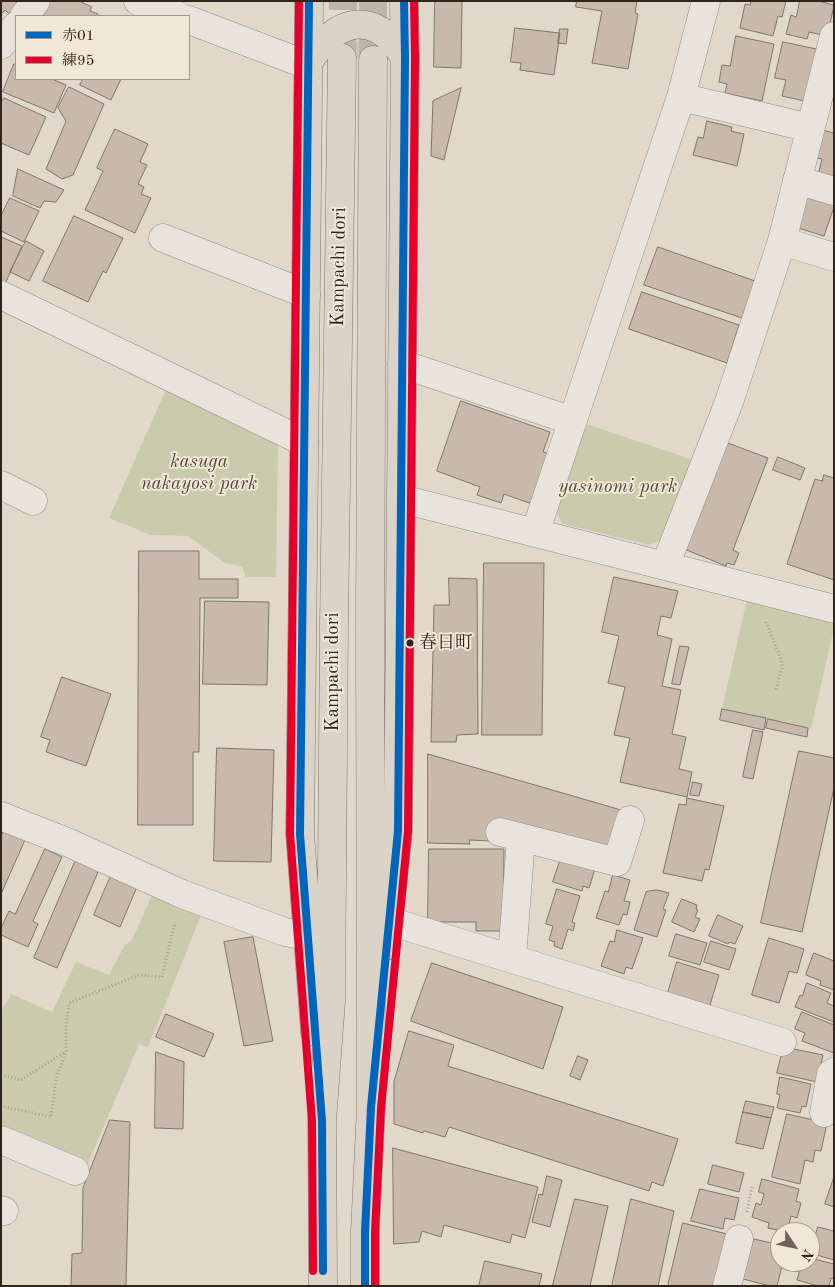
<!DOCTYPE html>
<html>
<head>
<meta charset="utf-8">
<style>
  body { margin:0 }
  #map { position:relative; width:835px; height:1287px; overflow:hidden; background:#e1d8ca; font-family:"Old Standard TT","Noto Serif JP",serif }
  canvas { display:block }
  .frame { position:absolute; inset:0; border:2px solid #31231e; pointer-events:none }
  .legend { position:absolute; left:15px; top:15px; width:175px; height:65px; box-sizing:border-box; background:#f1e7d7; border:1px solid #a4998d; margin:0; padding:6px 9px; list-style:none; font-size:15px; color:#31231e }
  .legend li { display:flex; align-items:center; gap:10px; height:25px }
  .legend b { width:25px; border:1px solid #a4998d }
  .north { position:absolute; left:770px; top:1222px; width:50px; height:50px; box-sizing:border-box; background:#f1e7d7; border:1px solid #a4998d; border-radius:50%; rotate:124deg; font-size:14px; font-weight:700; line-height:20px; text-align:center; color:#31231e }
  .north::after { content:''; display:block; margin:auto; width:18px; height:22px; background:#6f625a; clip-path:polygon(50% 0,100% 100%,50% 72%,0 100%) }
</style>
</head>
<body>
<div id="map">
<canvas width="835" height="1287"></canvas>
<div class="frame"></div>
<ul class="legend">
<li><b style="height:6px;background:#0065bd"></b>赤01</li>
<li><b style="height:6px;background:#e4002b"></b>練95</li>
</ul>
<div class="north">N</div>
</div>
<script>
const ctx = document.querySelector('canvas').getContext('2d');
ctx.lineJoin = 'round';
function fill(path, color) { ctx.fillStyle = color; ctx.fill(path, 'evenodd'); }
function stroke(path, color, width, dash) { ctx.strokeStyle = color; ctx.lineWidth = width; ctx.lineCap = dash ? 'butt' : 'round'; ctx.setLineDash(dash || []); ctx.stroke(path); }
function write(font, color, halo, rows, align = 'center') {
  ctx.font = font + ' "Old Standard TT","Noto Serif JP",serif'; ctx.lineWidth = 4; ctx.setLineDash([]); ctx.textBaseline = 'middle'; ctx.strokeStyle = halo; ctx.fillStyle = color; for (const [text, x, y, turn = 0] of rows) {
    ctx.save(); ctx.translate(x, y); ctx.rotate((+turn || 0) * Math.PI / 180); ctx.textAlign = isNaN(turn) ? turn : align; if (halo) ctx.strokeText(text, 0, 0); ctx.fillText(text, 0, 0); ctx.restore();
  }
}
const green = new Path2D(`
  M362,40L372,41L397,60L342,58L341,50L350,43Z
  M168,385L278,442L276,577H246L242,567L225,563L188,536L151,535L109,518Z
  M586,424L693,460L661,540L649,545L563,524L556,513Z
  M747,599L834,619V628L811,729L722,709Z
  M152,895L201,915L148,1047L139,1044L86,1168L1,1133V1012L11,994L52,1012L76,962L109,975L125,945L132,940Z`);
const building = new Path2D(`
  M1,1H15L17,3L9,14L5,10L1,15Z
  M49,1H79L92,7L90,11L98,14L97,16H43Z
  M435,1H462L461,68L434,67Z
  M577,1H637L635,13L638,14L628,69L592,63L602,11L576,7Z
  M751,1H786L782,17L778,16L773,36L740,28L745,4L750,5Z
  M800,1H818L834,5L829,29L822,35L809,32L807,39L786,34L791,15L796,17Z
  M515,28L560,33L554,75L520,70L521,63L511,62Z
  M560,29H568L566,44L558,43Z
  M736,36L774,44L762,101L725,93L727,84L719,82L722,65L730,66Z
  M783,42L821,50L809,102L782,96L786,80L775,78Z
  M14,64H16V79H52L66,85L54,113L3,92Z
  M83,79H121L111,100L80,85Z
  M69,87L104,104L73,175L62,179L46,169L66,121L58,108Z
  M461,88L444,160L431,156L433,101Z
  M4,98L46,117L29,155L1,143V103Z
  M707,121L732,127L731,131L744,134L737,166L693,155L698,137L703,138Z
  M115,129L148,144L140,162L147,165L138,184L144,187L141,194L151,198L135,233L85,210L103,171L97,168Z
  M822,130L834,133V179L818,175L822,159L815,158Z
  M18,169L64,190L56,202L44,201L40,208L13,196Z
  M805,190L834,200V207L824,236L795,227Z
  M10,198L39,211L24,242L1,231V216Z
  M74,216L123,238L106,273L103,271L88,302L43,281Z
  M1,237L22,246L5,284L1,282Z
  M26,241L44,251L29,281L10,272Z
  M658,247L755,281L742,318L644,285Z
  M642,292L739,325L727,363L629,329Z
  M461,401L550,432L543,452L553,455L535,505L504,494L501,503L477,495L480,487L437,471Z
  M725,442L768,458L733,550L739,553L734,565L727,563L726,566L684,549Z
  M778,457L805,468L800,480L773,470Z
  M824,475L834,478V580L787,564L815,479L822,481Z
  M139,551H199V579H238V598H200L199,752H193V825H138Z
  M484,563H544L542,735H482Z
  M614,577L678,591L671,618L661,616L657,635L672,639L662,686L681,690L672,734L686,737L679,769L692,772L687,797L620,782L630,738L614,735L625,687L608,683L619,636L602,632Z
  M449,578L477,579L478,734L457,735L456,742H431L434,605H449Z
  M205,601L269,602L267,685L203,684Z
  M680,646L689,647L680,685L672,684Z
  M62,677L111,694L86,766L46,752L50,740L41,737Z
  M722,709L766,718L764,730L720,720Z
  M768,719L808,728L807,737L766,728Z
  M753,730L763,732L753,779L743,777Z
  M217,748L274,750L271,862L214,861Z
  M799,751L834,758V788L802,932L761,923Z
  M428,754L628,812L608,854L492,841L469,840L470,844L428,843Z
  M693,782L702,784L699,796L690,795Z
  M687,798L724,806L709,870L705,869L702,881L663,873L679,804L686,805Z
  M4,830L25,840L1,894V837Z
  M45,849L62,857L33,921L38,924L28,947L1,935V928L9,911L15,914Z
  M429,849H504L503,931H476V922H428Z
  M78,855L101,865L57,968L34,958Z
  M561,858L595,869L589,888L583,886L582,891L553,882Z
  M113,871L139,882L120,927L94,915Z
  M613,875L630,880L624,901L630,902L627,915L623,914L619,925L596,918L605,891L608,892Z
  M557,889L580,896L572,922L575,923L573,931L568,929L562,949L554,946L555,942L549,940L553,926L546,924Z
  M657,890L669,893L663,909L666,910L657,937L634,930L646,892Z
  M682,899L697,905L696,909L698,910L695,917L700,919L694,932L672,922Z
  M718,915L743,926L735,944L729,942L728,944L709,936Z
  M617,930L643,938L632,969L626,967L624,974L601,966L610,941L614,942Z
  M676,934L707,943L700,965L669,956Z
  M253,937L273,1041L244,1046L224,942Z
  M769,938L804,949L797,973L789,971L779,1003L752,995Z
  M711,941L736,949L729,970L704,962Z
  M814,953L834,961V990L820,985L821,981L806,975Z
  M677,962L719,975L710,1005L668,993Z
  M432,963L563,1007L543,1069L411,1021Z
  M807,983L831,993L827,1003L834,1006V1022L795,1007L800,995L802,996Z
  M802,1012L834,1025V1053L802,1041L805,1033L795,1029Z
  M166,1014L214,1034L204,1057L156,1037Z
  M409,1031L454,1045L448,1066L678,1139L663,1186L652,1182L649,1191L449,1127L445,1137L424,1131L423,1133L394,1124V1082Z
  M784,1047L823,1055L817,1082L777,1073Z
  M156,1052L184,1062L183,1129L155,1128Z
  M578,1056L588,1060L580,1080L570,1076Z
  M780,1077L811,1084L806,1107L802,1106L800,1113L777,1108L780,1095L777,1094Z
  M746,1101L774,1107L771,1118L743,1112Z
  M743,1112L771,1118L763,1149L736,1143Z
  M787,1114L827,1123L821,1151L815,1150L813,1162L805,1160L800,1184L772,1177Z
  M110,1120L130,1122L126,1286H71L72,1254L82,1253L83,1188Z
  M393,1148L538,1187L525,1238L512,1234L510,1243L444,1225L441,1237L422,1231L419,1242L394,1244Z
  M713,1165L744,1173L739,1192L708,1184Z
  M547,1176L562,1180L550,1227L532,1222L539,1194L542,1195Z
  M834,1177V1207L825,1204Z
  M762,1179L799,1189L796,1201L801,1203L797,1218L791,1216L787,1232L768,1228L769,1223L752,1217L756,1203L761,1205L764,1194L759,1192Z
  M700,1189L739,1198L734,1220L725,1218L723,1229L691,1221Z
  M575,1199L608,1206L590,1286H557L553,1285Z
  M631,1199L674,1211L658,1286H612Z
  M683,1223L727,1234L713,1286H668Z
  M818,1227L834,1231V1260L810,1253V1238L814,1239Z
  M754,1239L780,1245V1262H783L777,1286H770L743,1279Z
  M810,1258L834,1264V1279L831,1278L829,1286H818L797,1280L802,1262H810Z
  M485,1261L542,1274L539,1286H479Z`);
const majorTunnel = new Path2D(`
  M342,52L343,1
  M373,60V1`);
const path = new Path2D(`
  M766,622L781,659L782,667L776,690
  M1,1075L21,1080L65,1052
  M1,1106L51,1117L56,1079L66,1051V1026L69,1003L139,975L162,977L175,922
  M747,1212L752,1186`);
const minor = new Path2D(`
  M138,1L179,16
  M24,16L36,1
  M189,20L307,65
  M1,45L16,26
  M681,97L810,128
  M797,180L834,191
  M163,238L306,294
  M782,241L834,257
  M1,295L304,442
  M402,364L573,421
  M1,485L33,501
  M402,499L834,609
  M535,533L681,97L706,1
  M665,566L729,402L782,241L834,36
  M1,816L67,842L182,894L285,932L307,936
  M500,832L617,862L630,820
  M389,921L782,1042
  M512,958L521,838
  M824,1113L831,1074L834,1072
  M1,1140L75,1171
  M1,1210L4,1211
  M727,1286L739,1239`);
const major = new Path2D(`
  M309,1L300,834L315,1032
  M307,65C334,18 375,7 405,58
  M386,946L398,831L405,58L404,1
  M323,1286L322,1121L331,1001L334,624L342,58
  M365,1286V1232L371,1107L370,613L373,60`);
const bus1 = new Path2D(`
  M309,1L300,834L322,1121L323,1271
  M365,1286V1232L371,1107L398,831L405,58L404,1`);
const bus2 = new Path2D(`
  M299,1L290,834L312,1121L313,1271
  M375,1286V1232L381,1108L408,831L415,58L414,1`);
const markers = [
  [410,643,4.5,"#31231e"]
];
const busNames = [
  ["春日町",419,643]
];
const streetNames = [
  ["Kampachi dori",339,267,-89],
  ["Kampachi dori",333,672,-90]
];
const parkNames = [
  ["kasuga",199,462],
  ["nakayosi park",199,484],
  ["yasinomi park",618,487]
];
fill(green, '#c9cbac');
fill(building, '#c9b9ab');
stroke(building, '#7d766f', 1);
stroke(majorTunnel, '#beb4a8', 28, [28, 14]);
stroke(minor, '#958e86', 29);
stroke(major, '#7d766f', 29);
stroke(path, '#a7a29c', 3, [1, 2.5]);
stroke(minor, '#e8e3dc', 28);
stroke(major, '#dbd3c7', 28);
stroke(bus1, '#0065bd', 8);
stroke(bus2, '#e4002b', 8);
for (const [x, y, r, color] of markers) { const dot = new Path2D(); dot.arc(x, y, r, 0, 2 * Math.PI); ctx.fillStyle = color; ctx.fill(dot); stroke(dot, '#f1e7d7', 2); }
write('18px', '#31231e', '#f1e7d7', busNames, 'left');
write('19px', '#31231e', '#f1e7d7', streetNames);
write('italic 19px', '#524a3b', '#f1e7d7', parkNames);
</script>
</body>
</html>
